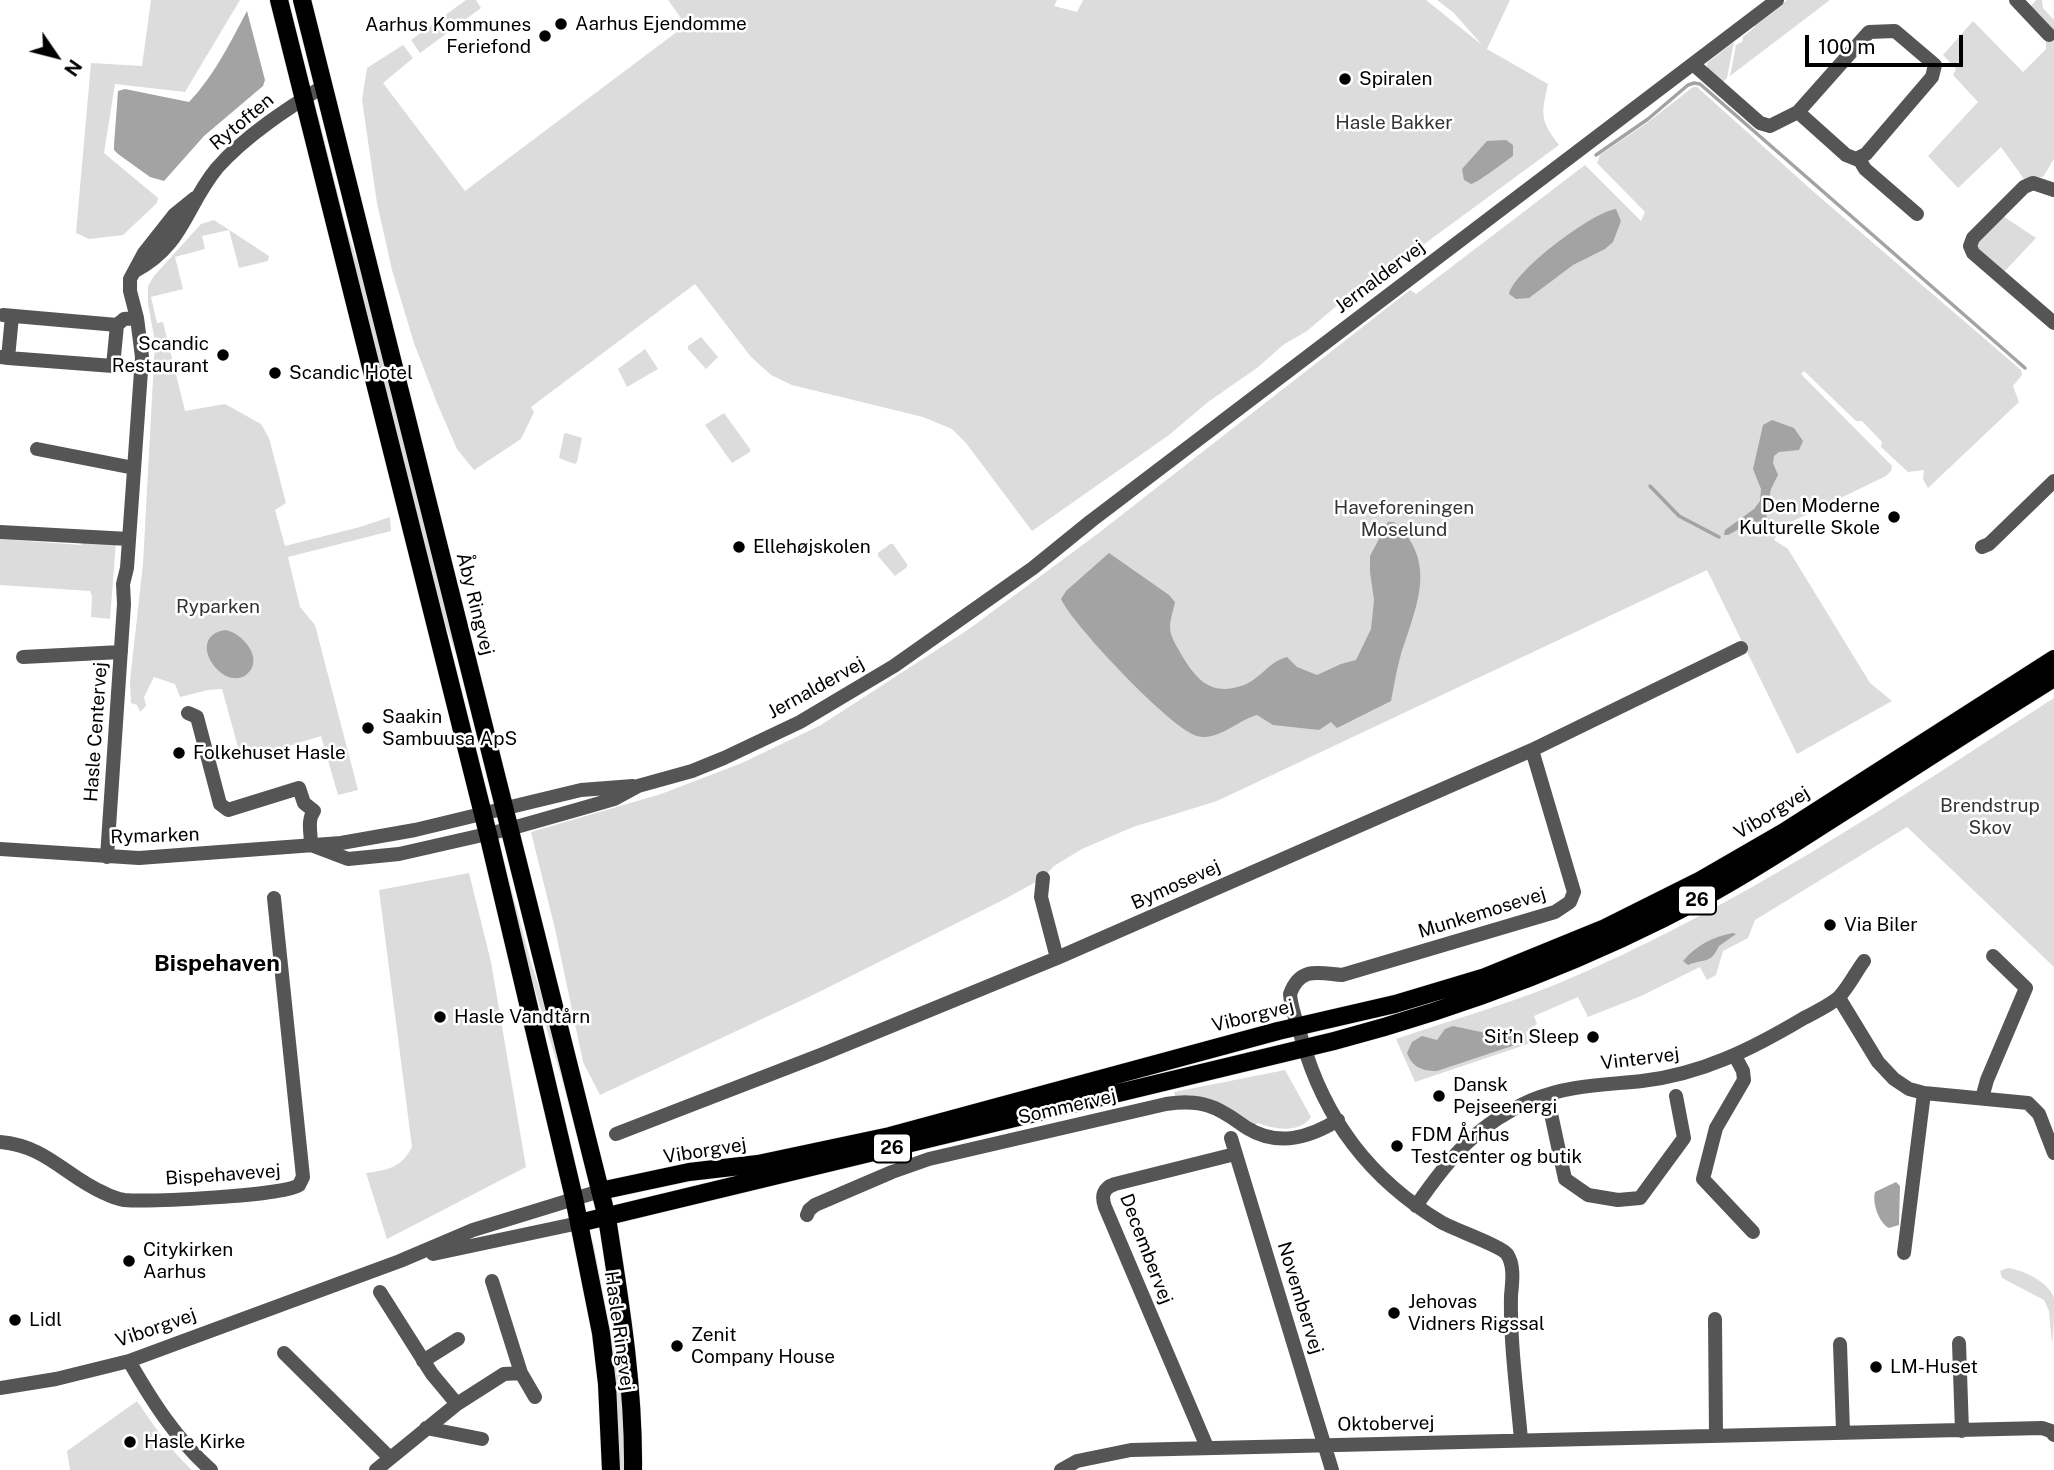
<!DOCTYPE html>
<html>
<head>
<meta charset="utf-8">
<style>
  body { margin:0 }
  #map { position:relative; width:2054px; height:1470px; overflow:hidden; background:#fff; font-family:"Public Sans",sans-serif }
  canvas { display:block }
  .north { position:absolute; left:21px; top:21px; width:70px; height:70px; -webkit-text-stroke:5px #fff; paint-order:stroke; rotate:125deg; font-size:19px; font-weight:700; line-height:28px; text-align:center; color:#000 }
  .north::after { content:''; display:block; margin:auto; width:24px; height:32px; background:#000; clip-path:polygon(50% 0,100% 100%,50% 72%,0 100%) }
  .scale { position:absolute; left:1805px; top:35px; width:158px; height:32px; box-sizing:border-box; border:4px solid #000; border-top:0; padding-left:9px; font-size:21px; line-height:24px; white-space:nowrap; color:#000; -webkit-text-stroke:5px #fff; paint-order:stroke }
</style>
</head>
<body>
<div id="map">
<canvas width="2054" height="1470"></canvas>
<div class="north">N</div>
<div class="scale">100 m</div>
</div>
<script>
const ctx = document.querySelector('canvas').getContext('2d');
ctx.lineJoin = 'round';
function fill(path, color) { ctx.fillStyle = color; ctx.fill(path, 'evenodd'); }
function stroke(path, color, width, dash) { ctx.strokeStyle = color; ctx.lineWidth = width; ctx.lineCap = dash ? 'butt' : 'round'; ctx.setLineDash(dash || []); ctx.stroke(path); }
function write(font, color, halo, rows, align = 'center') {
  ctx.font = font + ' "Public Sans",sans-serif'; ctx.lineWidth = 5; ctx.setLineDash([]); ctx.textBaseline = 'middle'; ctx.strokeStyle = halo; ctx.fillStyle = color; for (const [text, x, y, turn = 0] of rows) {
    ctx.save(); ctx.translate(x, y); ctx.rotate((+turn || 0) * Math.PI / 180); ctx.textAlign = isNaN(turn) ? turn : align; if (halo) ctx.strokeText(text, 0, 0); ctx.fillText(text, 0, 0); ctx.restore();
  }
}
const green = new Path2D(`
  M151,0H240L185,92L115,84L104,153L158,198L157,203L123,235L89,239L76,233L91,63L142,66Z
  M466,0H476L481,8L420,53L411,40Z
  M668,0H1057L1054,6L1077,12L1083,0H1426L1482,45L1454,13L1437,0H1510L1487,49L1548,84C1541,115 1540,120 1559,145L1378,278L1374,274L1307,331L1283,345L1257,368L1208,402L1169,435L1032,531L966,443L952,429L923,417L792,385L771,375L751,357L695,284L531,407L534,412L521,439L474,470L457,449L437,403L414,343L392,270L377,203L362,100L367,68L403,45L413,58L383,83L465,191L686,25Z
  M1787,0H1830L1730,76L1736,45L1742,42L1743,37L1755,27L1754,24Z
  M2036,0H2042L2043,8L2054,20V159L2043,177L2024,179L2001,147L1958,188L1928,156L1978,102L1953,75L1956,69L1943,55L1973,21L2023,72L2046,49V40L2030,7Z
  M1734,42L1727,78L1723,82L1707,68V63Z
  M1693,87H1697L1815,193L2021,370L2022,375L2013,386L2019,402L1928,488L1923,479L1924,470L1908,472L1881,447L1882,442L1862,421H1856L1804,371L1801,374L1892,466L1891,471L1886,476L1787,524L1779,530L1774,540L1788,549L1870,683L1892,701L1797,754L1707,570L1217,801L1133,827L1082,849L1054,866L1043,878L1003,900L813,995L600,1095L583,1062L555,929L531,832L661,794L742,763L821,725L969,629L1096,535L1410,290L1416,294L1585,165L1641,221L1645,212L1597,163L1600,155L1647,123Z
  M318,115L346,227L364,282L494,793L492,794L457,657L435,595L315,117Z
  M2003,216L2036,238L2004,272L1974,246Z
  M214,220L269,256L268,261L239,268L229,230L202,236L205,249L175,257L183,289L151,297L157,323L163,322L185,411L225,404L261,424L269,438L286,503L275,510L285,546L360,527L390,517L391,531L288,557L300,607L315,625L358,790L338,795L321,736L253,757L238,747L222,689L208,690L180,697L175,684L154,677L144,697L146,706L140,712L137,705L131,703L130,681L143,564L155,342L148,304V286L154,276L201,224Z
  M701,337L718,357L706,369L688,349V346Z
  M645,349L658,369L627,387L618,369Z
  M724,413L750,449V452L732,463L705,425Z
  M566,433L582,438L577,462L575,464L559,458L564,434Z
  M0,539L81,545L82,540L116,542L110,619L91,617L92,596L90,591L0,585Z
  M890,544H893L907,564V567L895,576L878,556V553Z
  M2054,698V967L1907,827L1755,920L1748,938L1723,951L1716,975L1707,980L1700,967L1641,996L1588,1017L1578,997L1534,1016L1537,1024L1526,1032L1528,1044L1415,1082L1396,1039C1449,1021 1504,1005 1557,984C1734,910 1893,802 2054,698Z
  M499,850H501L531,963L551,1022L589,1170L586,1171L561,1076L527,964Z
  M469,873L491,962L526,1167L387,1239L366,1173C388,1170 401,1168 412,1147L379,890Z
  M1285,1070L1311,1117C1300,1134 1274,1129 1257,1123L1255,1126L1175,1096L1174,1092Z
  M593,1241L625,1407L627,1470H619L591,1242Z
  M2008,1268C2023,1270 2049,1282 2054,1298C2054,1309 2054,1333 2052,1344L2049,1311L2044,1300L2002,1278L2000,1271Z
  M137,1401C154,1426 170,1450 192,1470H70L67,1451Z`);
const water = new Path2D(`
  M247,11L265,80L263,86L204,136L164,181L150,177L118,154L114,150V145L118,91L125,89L189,102C214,76 230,43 247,11Z
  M1506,140L1513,145V156C1504,162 1479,182 1471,184L1464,180L1462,169L1487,141Z
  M1616,209L1621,221L1613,242L1605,249L1573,265L1529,298L1516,299L1509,294C1514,271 1592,212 1616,209Z
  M1772,420L1794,428L1803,441L1799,450L1779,452L1774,456L1773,463L1778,475L1771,489L1766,514L1770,528L1767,532L1761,531L1750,523L1728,535H1724L1725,530L1754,509L1760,501L1761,489L1753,469L1763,425Z
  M1388,522H1394C1440,563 1415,608 1400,658C1396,672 1394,686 1391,701L1337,728L1331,722L1319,730L1273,725L1257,715C1238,720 1217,742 1197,736C1171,729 1072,624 1061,599L1066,591L1109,553L1169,595L1175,602C1173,613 1168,623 1171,634C1173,641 1178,648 1181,654C1196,679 1210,696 1241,686C1259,681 1269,661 1287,657L1297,667L1317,675L1341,664L1356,660L1371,629L1374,600L1370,572V556Z
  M225,630C242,632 266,660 246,675C222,692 184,637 225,630Z
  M1733,933L1736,934L1719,946C1710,965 1705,958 1688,965L1683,961C1697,945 1712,937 1733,933Z
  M1453,1026L1481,1032L1500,1029L1521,1032L1523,1037L1518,1044L1437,1071C1422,1071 1412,1067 1407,1053L1412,1042L1422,1036L1437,1040L1445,1029Z
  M1896,1182L1900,1186L1899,1225L1889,1228C1879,1223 1872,1203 1875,1192Z`);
const stream = new Path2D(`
  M1596,155L1648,119L1688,85L1694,83L1700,84L2025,368
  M1650,486L1679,516L1719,537`);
const minor = new Path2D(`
  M2016,0L2049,35
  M1693,64L1760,123L1770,126L1798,112L1846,155L1856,159L1866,154L1932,77L1935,65L1895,31L1869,32L1798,112
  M1859,159L1865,169L1917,214
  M2054,190L2033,183L2024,187L1973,238L1970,246L1973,253L2054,323
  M135,271C184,245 185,207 217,168C245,136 288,108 324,86
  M3,315L117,325L124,319L137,318
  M0,357L8,358L12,316
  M8,358L113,366L117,325
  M37,449L134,468
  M0,532L129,539
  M1982,547L1989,544L2054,481
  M23,657L121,652
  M188,713L197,717L220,804L228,810L299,788L304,803L314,811C307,820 311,833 311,845
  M311,845L348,859L399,854L509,829L583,808L614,799L638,786L692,771L724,758L800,722L894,666L1033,568L1091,521L1777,0
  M0,849L139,858L341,843L415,830L581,790L633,786
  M107,857L124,604L123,584L127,568L142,357L137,318L130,291V279L144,253L174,215L195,198
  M1043,878L1041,897L1057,958
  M1839,998L1878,1062L1894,1079L1909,1089L1924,1093L2028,1103L2039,1114L2054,1153
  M1735,1056L1743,1071L1744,1080L1716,1128L1703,1179L1753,1232
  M1547,1095L1565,1179L1588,1195L1618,1200L1640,1198L1684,1138L1676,1096
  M1982,1098L1987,1080L2026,988L1993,956
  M616,1134L823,1054L1057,958L1532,750L1741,648
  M1231,1138L1332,1470
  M0,1142C47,1146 65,1176 104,1193C110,1196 118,1199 124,1200C148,1202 284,1196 299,1185L303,1177L274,898
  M1416,1206C1449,1158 1477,1124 1532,1100C1567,1085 1604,1085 1642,1081C1702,1074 1752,1049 1804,1018C1815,1012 1831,1005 1840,996C1849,986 1856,972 1864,961
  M807,1215L809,1210L815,1205L892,1172L929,1159L1166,1104C1181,1102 1195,1101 1209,1106C1223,1110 1235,1120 1247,1128C1278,1147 1309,1138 1338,1120
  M1904,1253L1924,1093
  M433,1254L579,1223
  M492,1281L521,1373L535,1397
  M380,1292L432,1374L457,1404
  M1715,1319L1716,1434
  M1959,1343L1962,1431
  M1840,1344L1843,1431
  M284,1353L389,1457
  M129,1361C152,1401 176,1439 211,1470
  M423,1361L458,1339
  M0,1388L56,1379L129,1361L400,1261L473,1230L600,1191
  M426,1428L482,1439
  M1521,1440C1517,1392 1510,1344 1511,1296C1512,1283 1515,1266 1507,1254C1501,1246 1455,1230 1441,1222C1370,1179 1325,1120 1302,1040C1298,1025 1291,1009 1290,994C1300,966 1319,973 1342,975L1555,912L1570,902L1574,892L1532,750
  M1207,1447L1105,1207C1101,1196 1103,1188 1115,1184L1235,1154
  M376,1470L457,1404L504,1374L521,1373
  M1061,1470L1077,1461L1131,1450L2042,1428L2051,1431L2054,1435`);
const major = new Path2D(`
  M279,0L488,834L574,1198L601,1333L607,1384L611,1470
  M302,0L607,1218C620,1301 634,1385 633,1470
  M600,1191L689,1172L758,1164L890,1136L1278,1031L1395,1004L1485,977L1605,928L1701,880L1784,832L2054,659
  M579,1223L1334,1041C1463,1007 1590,959 1708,895C1756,869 1802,838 1848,809C1917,765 1985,721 2054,678`);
const markers = [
  [561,24,7,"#000"],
  [545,36,7,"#000"],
  [1345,79,7,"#000"],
  [223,355,7,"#000"],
  [275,373,7,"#000"],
  [1894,517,7,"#000"],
  [739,547,7,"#000"],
  [368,728,7,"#000"],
  [179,753,7,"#000"],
  [1830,925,7,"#000"],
  [440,1017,7,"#000"],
  [1593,1037,7,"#000"],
  [1439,1096,7,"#000"],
  [1397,1146,7,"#000"],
  [129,1261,7,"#000"],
  [1394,1313,7,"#000"],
  [15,1320,7,"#000"],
  [677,1346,7,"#000"],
  [1876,1367,7,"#000"],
  [130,1442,7,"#000"]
];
const shields = [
  [1697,900,38],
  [892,1148,38]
];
const shieldNames = [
  ["26",1697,900],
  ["26",892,1148]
];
const poiNames = [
  ["Aarhus Ejendomme",575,24],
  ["Aarhus Kommunes",531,25,"right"],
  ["Feriefond",531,47,"right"],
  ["Spiralen",1359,79],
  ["Scandic",209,344,"right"],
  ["Restaurant",209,366,"right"],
  ["Scandic Hotel",289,373],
  ["Den Moderne",1880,506,"right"],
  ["Kulturelle Skole",1880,528,"right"],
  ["Ellehøjskolen",753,547],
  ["Saakin",382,717],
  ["Sambuusa ApS",382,739],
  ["Folkehuset Hasle",193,753],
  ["Via Biler",1844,925],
  ["Hasle Vandtårn",454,1017],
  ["Sit’n Sleep",1579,1037,"right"],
  ["Dansk",1453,1085],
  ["Pejseenergi",1453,1107],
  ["FDM Århus",1411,1135],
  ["Testcenter og butik",1411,1157],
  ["Citykirken",143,1250],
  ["Aarhus",143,1272],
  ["Jehovas",1408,1302],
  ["Vidners Rigssal",1408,1324],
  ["Lidl",29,1320],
  ["Zenit",691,1335],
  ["Company House",691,1357],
  ["LM-Huset",1890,1367],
  ["Hasle Kirke",144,1442]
];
const streetNames = [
  ["Rytoften",242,122,-40],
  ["Jernaldervej",1380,277,-37],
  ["Åby Ringvej",475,604,76],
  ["Jernaldervej",816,688,-29],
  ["Hasle Centervej",96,732,-86],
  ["Viborgvej",1772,813,-31],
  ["Rymarken",155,836,-2],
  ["Bymosevej",1176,885,-24],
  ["Munkemosevej",1482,913,-17],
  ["Viborgvej",1253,1016,-14],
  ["Vintervej",1640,1059,-7],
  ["Sommervej",1067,1107,-13],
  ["Viborgvej",705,1151,-9],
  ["Bispehavevej",223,1175,-4],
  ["Decembervej",1146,1249,69],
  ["Novembervej",1300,1298,73],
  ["Viborgvej",156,1328,-19],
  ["Hasle Ringvej",619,1331,82],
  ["Oktobervej",1386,1424,-1]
];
const parkNames = [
  ["Hasle Bakker",1394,123],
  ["Haveforeningen",1404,508],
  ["Moselund",1404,530],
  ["Ryparken",218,607],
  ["Brendstrup",1990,806],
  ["Skov",1990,828]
];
const quarterNames = [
  ["Bispehaven",217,964]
];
fill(green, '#dcdcdc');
fill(water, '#a3a3a3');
stroke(stream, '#a3a3a3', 3.5);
stroke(major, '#dbdbdb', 19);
stroke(minor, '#555', 14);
stroke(major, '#000', 18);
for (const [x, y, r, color] of markers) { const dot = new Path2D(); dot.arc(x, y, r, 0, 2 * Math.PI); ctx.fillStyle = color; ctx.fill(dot); stroke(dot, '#fff', 2.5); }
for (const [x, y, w] of shields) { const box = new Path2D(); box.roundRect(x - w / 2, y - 14.5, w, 29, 5); ctx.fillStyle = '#fff'; ctx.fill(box); stroke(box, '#000', 2); }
write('bold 18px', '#000', null, shieldNames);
write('19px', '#000', '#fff', poiNames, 'left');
write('19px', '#000', '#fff', streetNames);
write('19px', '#333', '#fff', parkNames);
write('bold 23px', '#000', '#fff', quarterNames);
</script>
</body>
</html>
